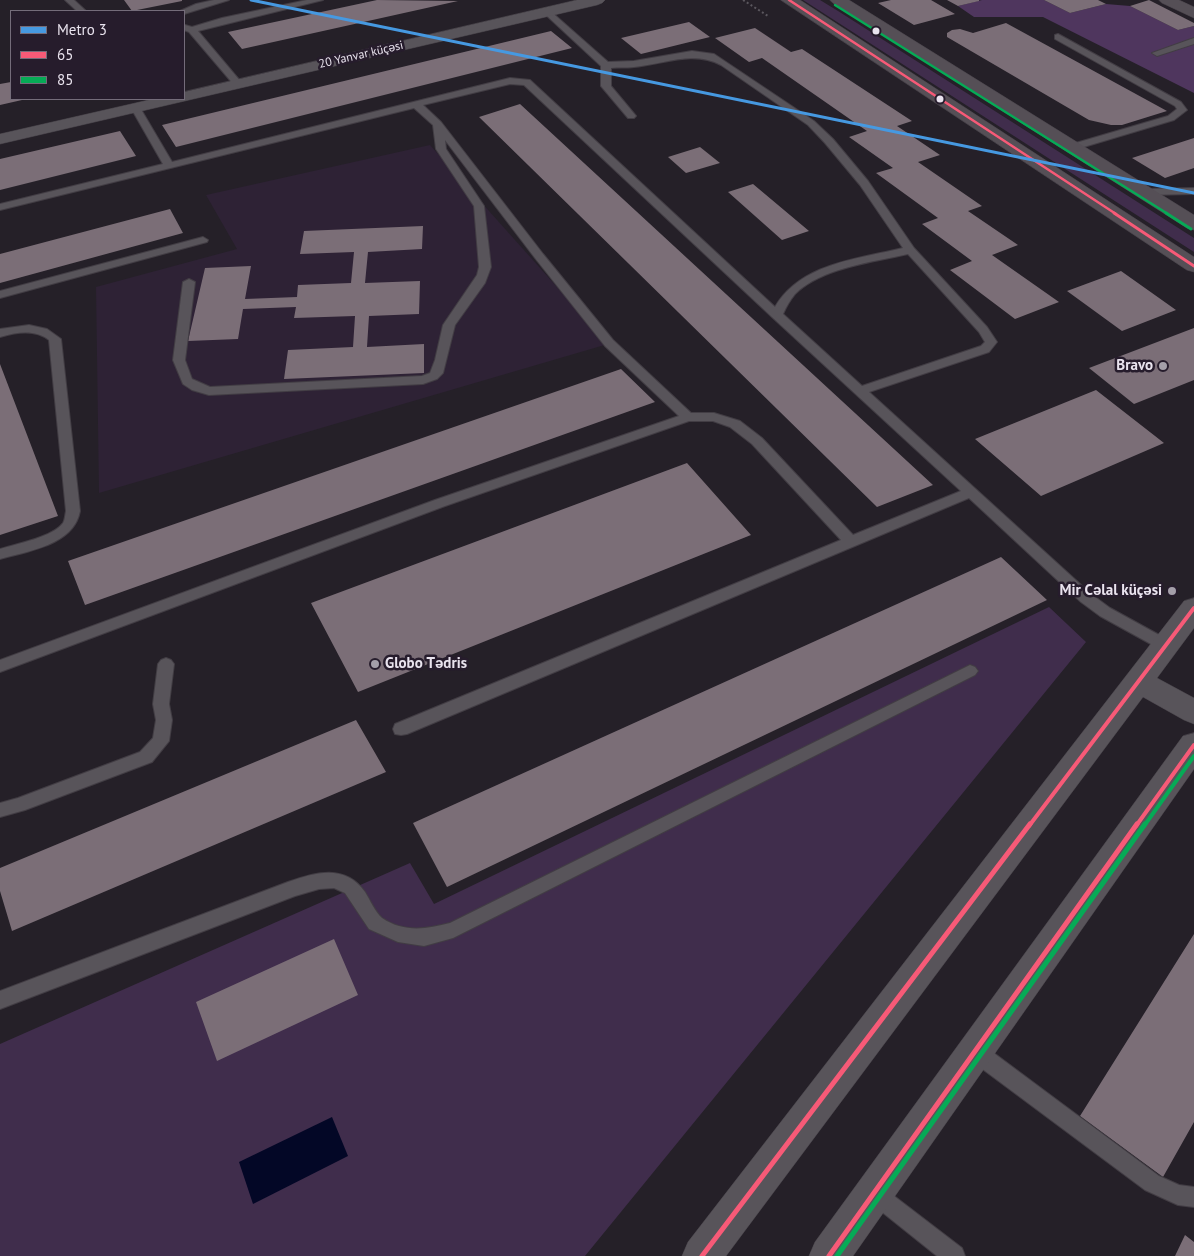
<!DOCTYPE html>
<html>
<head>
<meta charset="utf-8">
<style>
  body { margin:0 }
  #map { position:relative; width:1194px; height:1256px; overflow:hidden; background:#252028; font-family:"PT Sans",sans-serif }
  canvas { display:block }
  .legend { position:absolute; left:10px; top:10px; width:175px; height:90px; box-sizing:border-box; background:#261c2c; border:1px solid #746c7a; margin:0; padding:6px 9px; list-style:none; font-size:15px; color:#e9e3ee }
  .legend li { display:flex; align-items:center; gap:10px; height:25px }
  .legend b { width:25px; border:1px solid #746c7a }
</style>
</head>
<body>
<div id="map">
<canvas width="1194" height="1256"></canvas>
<ul class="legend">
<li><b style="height:6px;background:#4699e1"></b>Metro 3</li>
<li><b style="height:6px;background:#f75a77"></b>65</li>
<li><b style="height:6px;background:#06aa56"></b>85</li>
</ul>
</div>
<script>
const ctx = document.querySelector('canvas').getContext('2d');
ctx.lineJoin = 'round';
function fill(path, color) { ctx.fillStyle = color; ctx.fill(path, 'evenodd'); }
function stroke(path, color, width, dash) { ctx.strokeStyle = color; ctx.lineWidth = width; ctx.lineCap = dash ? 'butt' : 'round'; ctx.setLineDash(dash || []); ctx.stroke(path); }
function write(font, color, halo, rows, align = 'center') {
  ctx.font = font + ' "PT Sans",sans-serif'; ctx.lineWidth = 5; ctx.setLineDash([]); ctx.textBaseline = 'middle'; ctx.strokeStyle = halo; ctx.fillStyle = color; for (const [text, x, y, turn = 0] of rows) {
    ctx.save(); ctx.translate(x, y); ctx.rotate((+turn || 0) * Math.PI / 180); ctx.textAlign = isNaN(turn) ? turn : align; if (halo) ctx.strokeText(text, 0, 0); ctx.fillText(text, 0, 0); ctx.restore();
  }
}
const built = new Path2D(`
  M430,145L608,344L99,493L96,287L237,249L206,195Z`);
const green = new Path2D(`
  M803,0H820L838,11L1194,238V252Z
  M1049,607L1086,642L585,1256H0V1044L410,863L434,904Z`);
const forest = new Path2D(`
  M982,0H1044L1070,13L1106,4L1130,6L1178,30L1194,26V93L1043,17H974L958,6Z`);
const water = new Path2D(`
  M332,1117L348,1156L253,1204L239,1162Z`);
const building = new Path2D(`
  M124,0H182V1L132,11Z
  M377,0L458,1L242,49L228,32Z
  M891,0H931L955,14L914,25L878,3Z
  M947,0H979V1L958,6Z
  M1044,0H1098L1106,4L1070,13Z
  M1149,0L1194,23V26L1178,30L1130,6Z
  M689,22L710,37L641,54L621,38Z
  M1006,23L1167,111L1122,125H1111L1089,120L947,37V33L952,30L960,29L973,33Z
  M755,28L791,52L802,49L912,121L897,126L940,155L918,162L982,206L968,211L1018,245L992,255L1059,302L1015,319L950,270L972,261L922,224L938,218L876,173L893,168L849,137L867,131L762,58L749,62L715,38Z
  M551,31L572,48L176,147L162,125Z
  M11,82V99L22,100L0,105V84Z
  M520,104L933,485L877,507L479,117Z
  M120,131L136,156L0,190V159Z
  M1194,138V168L1165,178L1132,158Z
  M700,147L720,163L686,173L668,157Z
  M753,184L809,231L782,240L728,192Z
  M170,209L183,233L0,283V254Z
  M423,226L422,249L368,252L365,283L420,281L419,314L369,316L367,347L424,344V373L284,379L288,350L353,347L355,316L294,318L296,307L243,309L238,339L188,341L205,268L251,266L245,299L297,297L298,285L351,283L354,252L300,254L304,231Z
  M1121,271L1176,310L1122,331L1067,291Z
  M1194,328V380L1134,404L1089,368Z
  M0,364L58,516L0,535Z
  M621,369L655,402L85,605L68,561Z
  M1096,390L1164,443L1041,496L975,439Z
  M687,463L751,535L358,692L311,603Z
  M1001,557L1047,600L447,887L413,823Z
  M356,720L386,772L12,931L0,891V868Z
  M1194,934V1122L1163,1177L1080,1116Z
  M334,939L358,995L217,1061L196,1002Z
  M1185,1235L1194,1242V1256H1175Z`);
const path = new Path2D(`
  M743,0L768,16`);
const service = new Path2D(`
  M65,0H74L86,11H77Z
  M214,0H229L184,14V11H180L196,4Z
  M307,0H323L198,31L241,82V86H235L189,32L184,30L185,25L192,27L222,18Z
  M548,9L608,62L634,61L692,51L714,54L814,121L833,139L868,181L914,248L987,327L997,342L989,352L869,392L1091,594L1110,608L1170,641L1173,645L1170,649L1165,651L1160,649L1100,616L1081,602L969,498L407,734L401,735L395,734L393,729L395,724L841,540L752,444L730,427L713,421H689L445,506L0,672V660L435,500L679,416L605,346L535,258L445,140L446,149L484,206L491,267L485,283L455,325L443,373L437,379L423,384L209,395L192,390L183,384L173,360L183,282L189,279L195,282L185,360L192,379L210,387L422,376L430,373L435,360L443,325L477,275L479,267L474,206L436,149L433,125L414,108L0,210V204L163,164L131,108L133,106H139L172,162L510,78L530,80L775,307C801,263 858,259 903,248L860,185L825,143L808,125L721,65C693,50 664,64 634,67C626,68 618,67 611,68V86L636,116L634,118H628L601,86V66L545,14L544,12ZM510,84L524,85L772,317L961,491L853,535L762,438L740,421L714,413H691L613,340L543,254L441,122L423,105ZM908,254L979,332L985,342L981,346L862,386L783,314C786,307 790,300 795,294C821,268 873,262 908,254Z
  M1058,34L1181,102L1187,110L1174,120L1077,149H1069V145L1168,116L1177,109L1175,106L1055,39V35Z
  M1194,38V44L1157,56L1152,53Z
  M1194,188V194L1145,195L1140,192L1145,189Z
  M203,237L208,240L207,242L0,298V291Z
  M29,325L47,329L61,339L80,511C74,545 28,551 0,559V549C16,544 53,537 63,523C65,520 65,515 66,511L49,340C35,329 17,332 0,337V329Z
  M166,658L171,660L174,664L169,704L172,720L169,741L152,762L25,810L0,817V803L18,798L140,752L153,738L156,720L153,704L158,664L161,660Z
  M970,665L975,667L978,671L975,675L453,938L424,946L398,942L369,929L345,893L334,888L319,889L295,896L0,1009V991L288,882C316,872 345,864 365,892C370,900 375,912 382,918C404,933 427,929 450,923Z
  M976,1043L983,1045L1159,1176L1179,1185L1194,1187V1207L1178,1205L1145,1190L969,1059L966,1052L969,1045Z
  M874,1183L881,1186L962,1248L965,1256H937L867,1200L864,1193L867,1186Z`);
const tertiary = new Path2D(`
  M577,0H605L602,3L597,5L0,144V134L153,99H184V92Z
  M1194,598V628L1157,678L1194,698V724L1184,720L1143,697L726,1256H682L688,1242L1184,601Z
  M1194,733V769L853,1256H809L815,1242L1183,736Z`);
const secondary = new Path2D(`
  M781,0H800L1194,257V272L1187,270Z
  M830,0H849L1194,215V230L1187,228L833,3Z
  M1159,0H1179L1194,7V18L1162,3Z`);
const bus1Far3 = new Path2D(`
  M789,0L1116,214`);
const bus1Far2 = new Path2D(`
  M1114,213L1194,266`);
const bus1Far1 = new Path2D(`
  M1029,826L1194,608
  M1136,826L1194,745`);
const bus1 = new Path2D(`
  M702,1256L1030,824
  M829,1256L1137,824`);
const bus2Far3 = new Path2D(`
  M835,5L1168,214`);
const bus2Far2 = new Path2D(`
  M1166,213L1191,229`);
const bus2Far1 = new Path2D(`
  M1144,826L1194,756`);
const bus2 = new Path2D(`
  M837,1256L1145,824`);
const metro1 = new Path2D(`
  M251,0L1194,193`);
const markers = [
  [876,31,4.5,"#e9e3ee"],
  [940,99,4.5,"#e9e3ee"],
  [1163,366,5,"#a49fa9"],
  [1172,591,5,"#a49fa9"],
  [375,664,5,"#a49fa9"]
];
const farStreetnames = [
  ["20 Yanvar küçəsi",361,55,-13]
];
const poiNames = [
  ["Bravo",1153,366],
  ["Mir Cəlal küçəsi",1162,591],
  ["Globo Tədris",385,664,"left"]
];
fill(built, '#2e2235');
fill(green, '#402d4c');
fill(forest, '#4f365e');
fill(water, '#030726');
fill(building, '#7b6e77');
stroke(service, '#423d44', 2);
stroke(tertiary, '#423d44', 1);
stroke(secondary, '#423d44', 1);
stroke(path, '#5b575e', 2, [2, 2.5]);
fill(service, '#58545a');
fill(tertiary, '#58545a');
fill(secondary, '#554f56');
stroke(bus1Far3, '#f75a77', 2.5);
stroke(bus1Far2, '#f75a77', 3);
stroke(bus1Far1, '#f75a77', 4);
stroke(bus1, '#f75a77', 5);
stroke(bus2Far3, '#06aa56', 2.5);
stroke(bus2Far2, '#06aa56', 3);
stroke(bus2Far1, '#06aa56', 4);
stroke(bus2, '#06aa56', 5);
stroke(metro1, '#4699e1', 3);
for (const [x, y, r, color] of markers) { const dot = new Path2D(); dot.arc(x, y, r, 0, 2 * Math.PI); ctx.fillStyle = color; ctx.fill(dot); stroke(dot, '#261c2c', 2); }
write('12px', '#e9e3ee', '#261c2c', farStreetnames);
write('bold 15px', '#e9e3ee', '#261c2c', poiNames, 'right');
</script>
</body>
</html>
